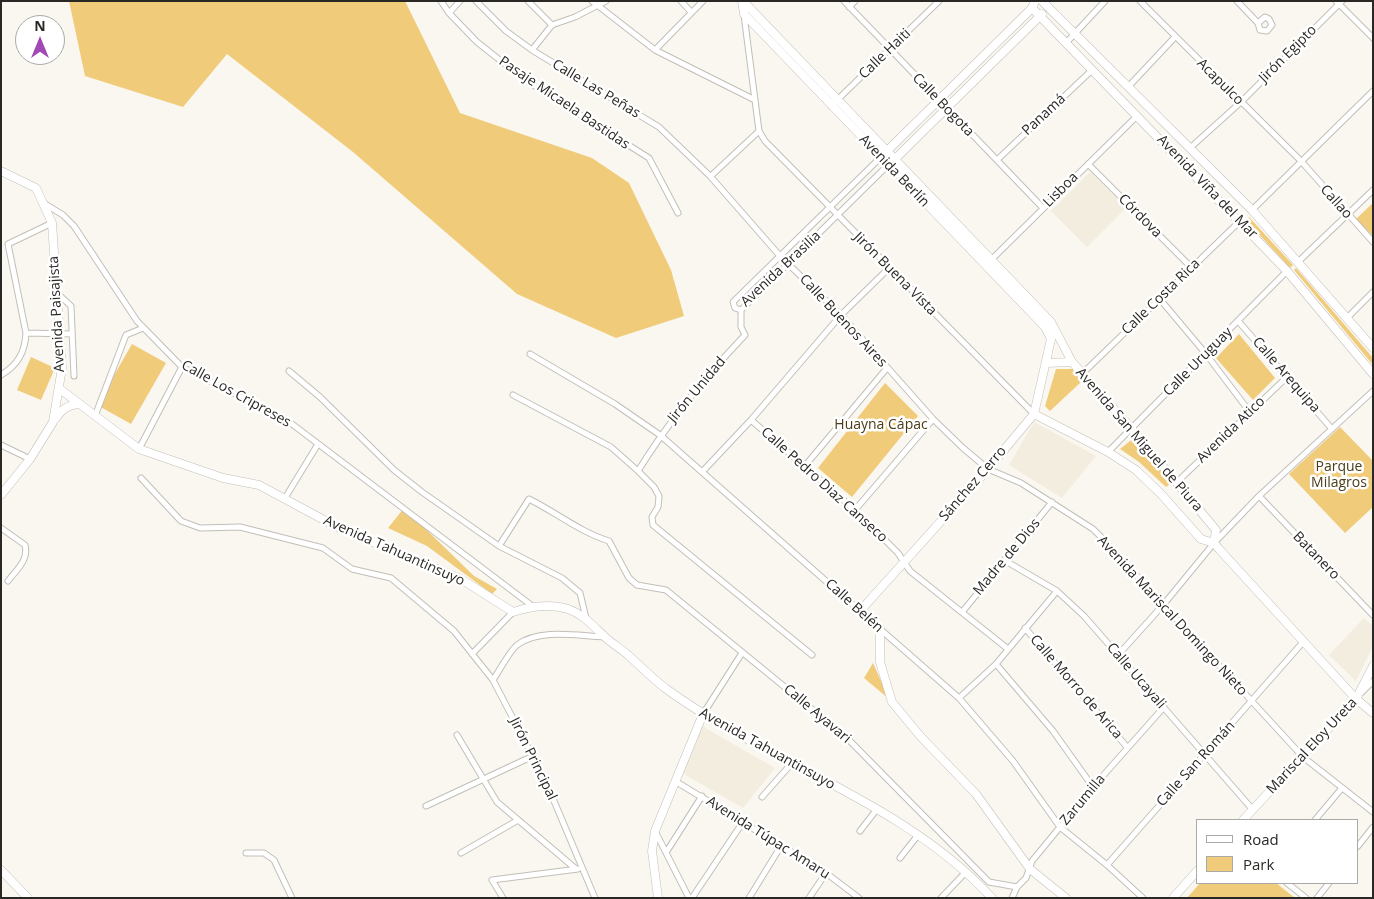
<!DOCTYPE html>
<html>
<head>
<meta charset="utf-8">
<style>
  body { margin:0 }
  #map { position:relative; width:1374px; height:899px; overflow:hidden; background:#faf7f0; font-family:"Open Sans",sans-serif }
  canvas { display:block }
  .frame { position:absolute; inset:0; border:2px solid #292825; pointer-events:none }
  .legend { position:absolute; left:1196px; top:819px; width:162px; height:65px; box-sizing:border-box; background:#fff; border:1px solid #a9a9a8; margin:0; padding:6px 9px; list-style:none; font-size:15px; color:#292825 }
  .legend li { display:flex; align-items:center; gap:10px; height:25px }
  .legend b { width:25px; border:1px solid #a9a9a8 }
  .north { position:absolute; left:15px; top:15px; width:50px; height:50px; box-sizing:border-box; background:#fff; border:1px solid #a9a9a8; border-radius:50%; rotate:0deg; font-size:14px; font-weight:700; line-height:20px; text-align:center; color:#292825 }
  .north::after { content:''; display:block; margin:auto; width:18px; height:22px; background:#a248b4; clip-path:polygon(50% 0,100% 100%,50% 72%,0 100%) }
</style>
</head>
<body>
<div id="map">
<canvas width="1374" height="899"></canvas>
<div class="frame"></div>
<ul class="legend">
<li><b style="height:6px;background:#fff"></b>Road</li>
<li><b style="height:14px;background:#f0cb79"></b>Park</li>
</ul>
<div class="north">N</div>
</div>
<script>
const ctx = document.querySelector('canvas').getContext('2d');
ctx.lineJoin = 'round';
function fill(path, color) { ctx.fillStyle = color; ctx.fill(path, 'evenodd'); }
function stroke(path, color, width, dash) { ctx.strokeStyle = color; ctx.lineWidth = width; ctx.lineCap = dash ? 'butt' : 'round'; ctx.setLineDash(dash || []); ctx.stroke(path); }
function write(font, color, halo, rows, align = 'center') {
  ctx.font = font + ' "Open Sans",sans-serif'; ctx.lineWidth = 5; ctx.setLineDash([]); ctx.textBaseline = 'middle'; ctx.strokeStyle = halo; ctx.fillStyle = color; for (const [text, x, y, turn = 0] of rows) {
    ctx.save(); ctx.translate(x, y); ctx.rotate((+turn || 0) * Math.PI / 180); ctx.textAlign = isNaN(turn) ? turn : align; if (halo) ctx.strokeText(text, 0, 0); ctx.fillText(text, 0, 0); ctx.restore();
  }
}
const built = new Path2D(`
  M1090,172L1126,208L1087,247L1051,211Z
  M1034,422L1096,456L1062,498L1009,465Z
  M1364,618L1373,626V646L1356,681L1329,655Z
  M702,726L775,768L743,808L682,773Z`);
const green = new Path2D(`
  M69,1H405L460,113L592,158L629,183L671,270L684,316L616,338L517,294L353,152L227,54L183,107L85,76Z
  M1373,203V236L1356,219Z
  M1249,217L1293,265L1290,268L1246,220Z
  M1296,268L1373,358V365L1294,270Z
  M1239,334L1275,378L1253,400L1216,358Z
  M132,344L166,363L131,424L97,405Z
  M31,357L55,368L41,400L17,390Z
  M1056,369H1073L1081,382L1050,411L1045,406Z
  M885,383L918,416L852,497L818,468Z
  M1340,427L1373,461V507L1345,533L1289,474Z
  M1135,437L1174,481L1166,487L1139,462L1120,449Z
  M404,508L474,576L497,589L492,594L427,546L388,528Z
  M873,663L889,699L864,678Z
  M1200,883H1276L1295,898H1187Z`);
const street = new Path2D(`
  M441,1L449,13L477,42L525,80L649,158L678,213
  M476,1L506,31L532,50L659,127L710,176L780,256L841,315L933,419L963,448L988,469L1021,483L1093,529L1104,540L1303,757L1373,812
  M528,1L552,25
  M592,1L655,50L755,100
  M681,1L691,12
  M844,1L1043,208
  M1140,1L1301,161L1373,242
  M1237,1L1258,23L1260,30L1267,31L1272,25L1269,19L1265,17L1258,23
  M1336,1L1373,38
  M849,7L855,1
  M449,13L460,1
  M744,15L759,131L765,141L1034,414
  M1066,43L1105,1
  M532,50L552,25L575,17L606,1
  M655,50L703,1
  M1129,86L1175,37
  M831,106L939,1
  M1190,148L1241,102L1342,1
  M881,157L733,302L735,308L741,310L888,165
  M997,160L1092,70
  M1088,164L1191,267
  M713,174L759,131
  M45,204L63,215L74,226L137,321L182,367L288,421L531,605
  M1252,210L1373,91
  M990,261L1137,116
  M1299,261L1373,190
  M57,293L71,306L74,376
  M1159,298L1206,354L1249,411
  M1347,318L1373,292
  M1239,322L1332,429
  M26,333L72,334
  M530,354L615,404L660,435L860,611
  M289,371L320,397L394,470L422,492L499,546L562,578L580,593L586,618
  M1083,373L1240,221
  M1,375C18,365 25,352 26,333L8,244L52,223
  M513,395L611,447L638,471L654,487L659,496L658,507L652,517L653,525L812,655
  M95,416L126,335L143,328
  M751,420L855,510L898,553L910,571L1008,649
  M1,445L30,459
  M139,449L182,367
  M1108,452L1287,271
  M804,467L887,368
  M638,471C669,421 705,377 745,335L741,327V310
  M702,472L751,420L841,315L889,268
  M141,478L181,521L200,528L240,527L323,548L352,569L391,578L454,631L493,680L546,782L595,898
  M1176,483L1287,377
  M1259,496L1373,615
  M285,498L318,444
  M855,510L933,419
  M1,528L25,545C29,560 17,569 8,581
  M499,546L529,499C557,513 580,532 609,541L629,578L637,585L666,590L846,737L989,882
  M1004,560L1057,591L1084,616L1253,810
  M963,611L1052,502
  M1025,628L1127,747
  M880,629L959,698L1013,761L1060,827L1107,865L1143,898
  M472,654L513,612
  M1118,655L1164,604L1214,543L1259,496L1373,391
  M996,664L1053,731L1093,787
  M493,680C500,670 508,653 517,645C540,628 578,636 604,637
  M1361,693L1373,681
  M959,698L996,664L1057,591
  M703,714L742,653
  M457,735L497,802L576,869
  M675,781L826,873L859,898
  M762,797L792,763
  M426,806L533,756
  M1315,820L1342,788
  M655,831L689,898
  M860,831L877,809
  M1358,846L1373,827
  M667,851L702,796
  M246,853H264L274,860L292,898
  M461,853L518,820
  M900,858L918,835
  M1107,865L1304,641
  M989,882L1017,887
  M1287,883L1306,898
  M503,898L492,880L578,869
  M692,898L743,822
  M749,898L781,846
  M809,898L826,873
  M941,898L965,873
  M1012,898L1017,887L1026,878L1032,861L1093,787L1164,707
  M1317,898L1329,883`);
const secondary = new Path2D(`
  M742,1L744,14L1045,327L1051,339
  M743,1L1051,322L1072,362L1131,428L1216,530L1214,543
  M1042,1L1252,210L1373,348
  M1032,8L1287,271L1373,374
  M884,154L1032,8L1035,1
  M892,162L1042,14
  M1,171L36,188L52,223L62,368L53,422L30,459L1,495
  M1051,339L1034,414L988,469L860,611L880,629V662L892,702L921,737L976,794L1030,869L1066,898
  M1046,363L1072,362
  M60,389L139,449L223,478L259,485L337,527L461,579L513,612C531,606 549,603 568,609C583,614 593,626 604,636C611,643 620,648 628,655C640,666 652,678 665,688C769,764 903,801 992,898
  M1034,414L1108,452L1136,470L1161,494L1201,539L1214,543L1219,549L1356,699L1373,713
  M56,418C62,409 68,405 78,404
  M1243,820L1356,699L1373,666
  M1,870L28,898
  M658,898L652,851L655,831L703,714
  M1173,898L1198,870`);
const streetNames = [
  ["Calle Haiti",885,54,-44],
  ["Jirón Egipto",1288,54,-45],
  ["Acapulco",1220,82,45],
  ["Calle Las Peñas",596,89,31],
  ["Pasaje Micaela Bastidas",564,103,34],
  ["Calle Bogota",943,105,46],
  ["Panamá",1044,115,-43],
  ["Avenida Berlín",894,171,46],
  ["Avenida Viña del Mar",1207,187,46],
  ["Lisboa",1061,190,-45],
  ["Callao",1336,202,48],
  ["Córdova",1140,216,45],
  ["Avenida Brasilia",781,269,-43],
  ["Jirón Buena Vista",895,274,45],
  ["Calle Costa Rica",1161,297,-44],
  ["Avenida Paisajista",57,314,-93],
  ["Calle Buenos Aires",843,321,47],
  ["Calle Uruguay",1198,362,-45],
  ["Calle Arequipa",1286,375,49],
  ["Jirón Unidad",697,390,-50],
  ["Calle Los Cripreses",236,394,29],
  ["Avenida Atico",1231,430,-44],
  ["Avenida San Miguel de Piura",1139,440,49],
  ["Sánchez Cerro",973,484,-49],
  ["Calle Pedro Diaz Canseco",824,485,42],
  ["Avenida Tahuantinsuyo",394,551,24],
  ["Batanero",1316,556,46],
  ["Madre de Dios",1007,557,-50],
  ["Calle Belén",854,606,42],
  ["Avenida Mariscal Domingo Nieto",1172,616,47],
  ["Calle Ucayali",1136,676,49],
  ["Calle Morro de Arica",1076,687,49],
  ["Calle Ayavari",817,714,40],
  ["Mariscal Eloy Ureta",1312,746,-47],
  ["Avenida Tahuantinsuyo",767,749,29],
  ["Jirón Principal",533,759,64],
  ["Calle San Román",1196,764,-48],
  ["Zarumilla",1083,800,-50],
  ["Avenida Túpac Amaru",768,838,32]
];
const parkNames = [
  ["Huayna Cápac",881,425],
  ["Parque",1339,467],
  ["Milagros",1339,483]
];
fill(built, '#f3eddf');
fill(green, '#f0cb79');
stroke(street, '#c2bfb9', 7);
stroke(secondary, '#c2bfb9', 9);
stroke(street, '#fff', 5);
stroke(secondary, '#fff', 8);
write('14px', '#292825', '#fff', streetNames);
write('14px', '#4b3b17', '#fff', parkNames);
</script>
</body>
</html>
